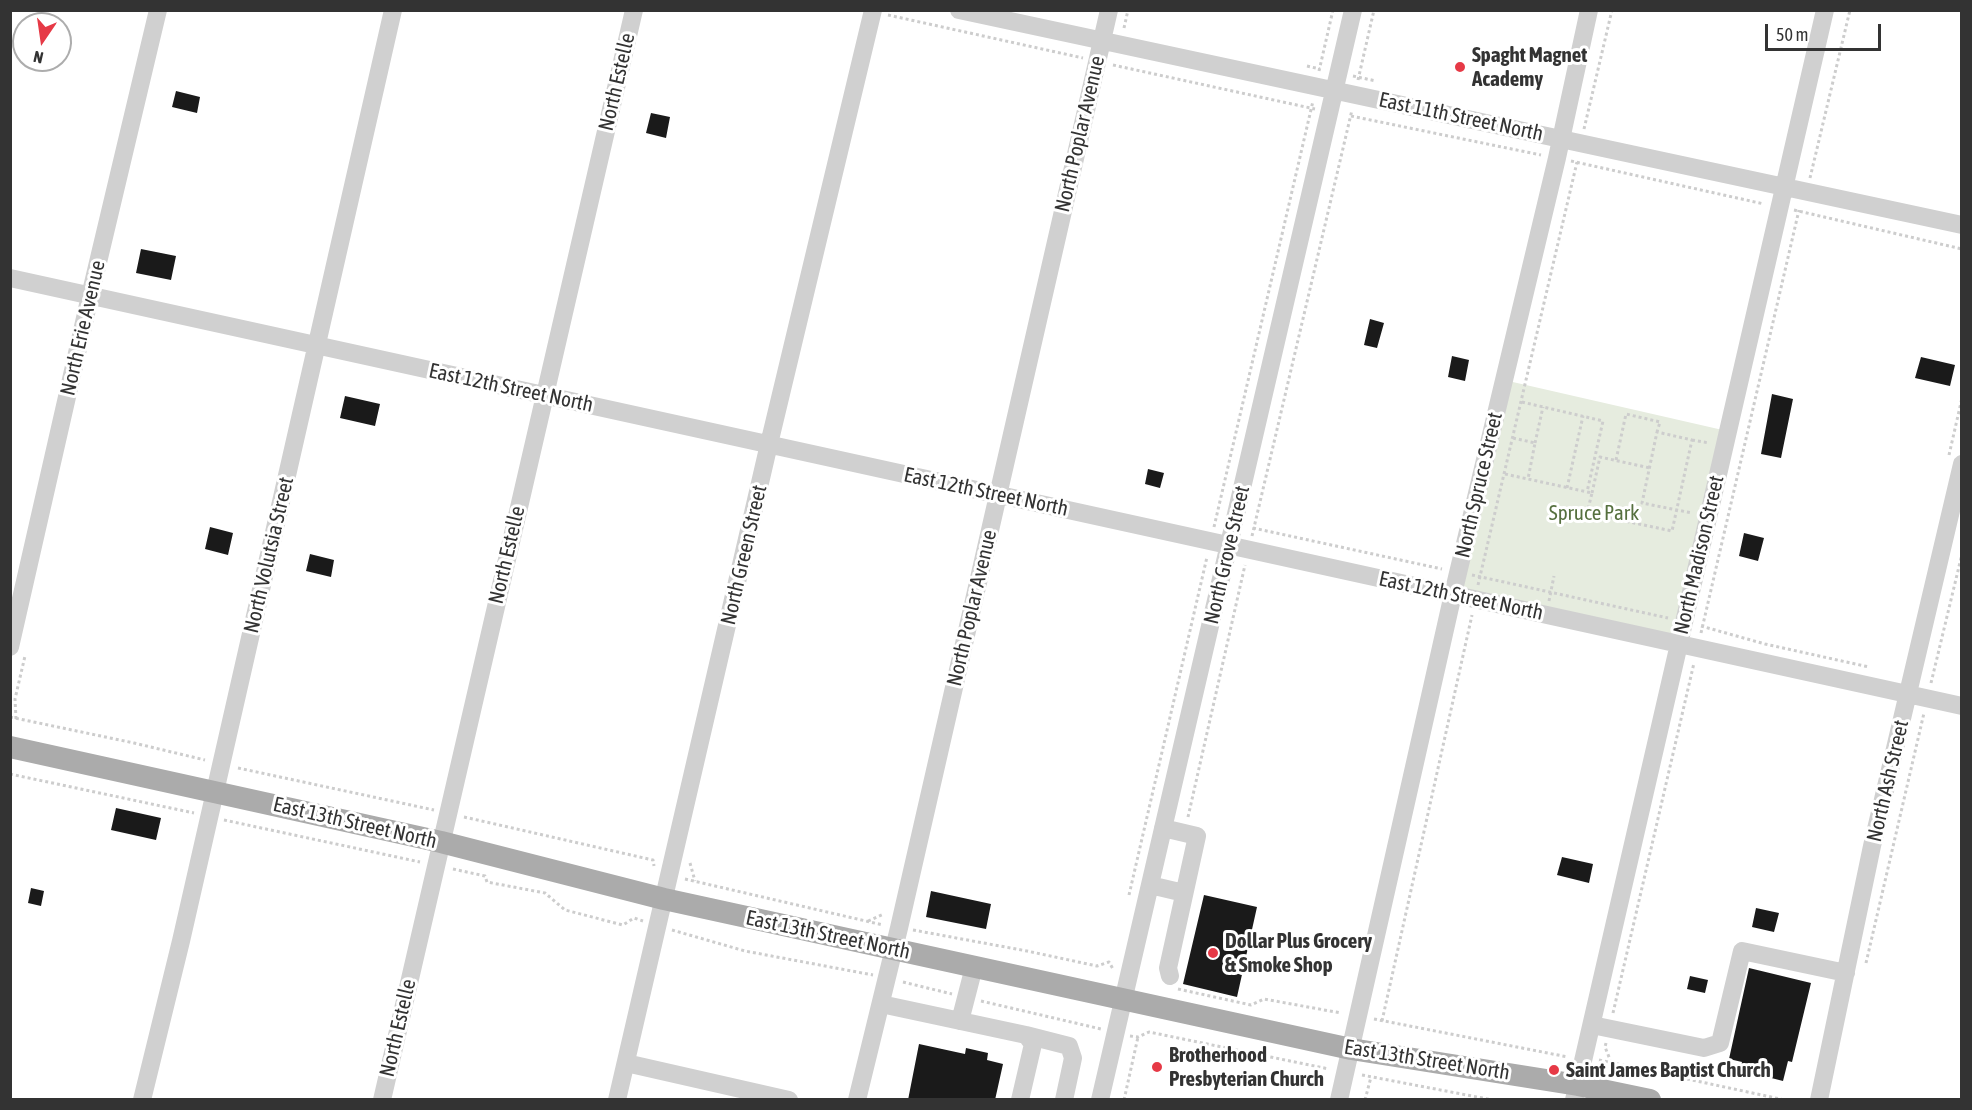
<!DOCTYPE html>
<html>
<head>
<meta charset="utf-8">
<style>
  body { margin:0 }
  #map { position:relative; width:1972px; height:1110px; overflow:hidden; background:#fff; font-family:"Asap Condensed",sans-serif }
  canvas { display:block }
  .frame { position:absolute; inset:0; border:12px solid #333; pointer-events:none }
  .north { position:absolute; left:12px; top:12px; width:60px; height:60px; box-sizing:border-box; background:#fff; border:2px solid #adadad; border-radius:50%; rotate:193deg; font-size:16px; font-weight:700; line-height:24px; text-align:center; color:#333 }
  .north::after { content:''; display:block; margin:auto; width:21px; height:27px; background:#e63946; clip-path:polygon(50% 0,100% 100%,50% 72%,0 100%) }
  .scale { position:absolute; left:1765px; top:24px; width:116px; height:27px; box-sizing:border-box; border:3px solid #333; border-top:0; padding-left:8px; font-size:18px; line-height:21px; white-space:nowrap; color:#333; -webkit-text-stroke:4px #fff; paint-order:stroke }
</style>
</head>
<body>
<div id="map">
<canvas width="1972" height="1110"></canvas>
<div class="frame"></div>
<div class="north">N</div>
<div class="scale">50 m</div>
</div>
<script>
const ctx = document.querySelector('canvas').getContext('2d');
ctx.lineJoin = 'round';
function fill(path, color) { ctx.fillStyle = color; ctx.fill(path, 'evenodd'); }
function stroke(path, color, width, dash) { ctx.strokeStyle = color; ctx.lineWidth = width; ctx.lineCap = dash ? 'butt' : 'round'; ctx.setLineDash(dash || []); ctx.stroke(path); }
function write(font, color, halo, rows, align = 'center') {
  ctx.font = font + ' "Asap Condensed",sans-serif'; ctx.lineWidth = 6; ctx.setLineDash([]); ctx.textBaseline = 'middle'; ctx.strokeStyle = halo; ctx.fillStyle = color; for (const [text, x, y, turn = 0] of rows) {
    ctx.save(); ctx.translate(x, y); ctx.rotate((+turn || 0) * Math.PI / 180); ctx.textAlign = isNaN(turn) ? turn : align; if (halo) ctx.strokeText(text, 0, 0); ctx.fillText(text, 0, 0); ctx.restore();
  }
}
const green = new Path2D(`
  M1504,380L1727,431L1678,643L1453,594Z`);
const building = new Path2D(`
  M176,91L200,97L197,113L172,107Z
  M651,113L670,117L666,138L646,133Z
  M141,249L176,256L171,280L136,273Z
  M1370,319L1384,323L1377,348L1364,345Z
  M1452,356L1469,360L1465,381L1448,377Z
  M1921,357L1955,365L1950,386L1915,378Z
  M1772,394L1793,399L1781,458L1761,454Z
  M345,396L380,404L375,426L340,418Z
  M1148,469L1164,473L1160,488L1145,484Z
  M210,527L233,533L228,555L205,549Z
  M1744,533L1764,538L1758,561L1739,556Z
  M310,554L334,560L331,577L306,571Z
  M116,808L161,818L156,840L111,830Z
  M1562,857L1593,864L1589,883L1557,875Z
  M31,888L44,891L41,906L28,903Z
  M931,891L991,904L986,929L926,917Z
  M1204,895L1257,907L1237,997L1183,984Z
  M1756,908L1779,913L1774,932L1752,927Z
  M1749,968L1811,983L1792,1062L1788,1061L1783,1081L1740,1070L1742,1062L1729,1059Z
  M1690,976L1708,980L1705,993L1687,989Z
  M919,1044L965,1054L966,1048L988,1053L987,1060L1003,1064L995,1100H908Z`);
const path = new Path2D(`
  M888,15L1083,58
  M1124,28L1128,10
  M1113,65L1315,109
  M1307,66L1320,69
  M1319,71L1333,10
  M1353,76L1376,81
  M1358,80L1374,10
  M1351,116L1541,155
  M1584,129L1612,10
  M1571,161L1764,204
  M1810,178L1850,10
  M1794,210L1962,249
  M1522,402L1603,421L1587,492
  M1513,438L1535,443L1528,479
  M1692,440L1709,443
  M1535,443L1543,407
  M1949,455L1962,398
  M1616,460L1626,414L1660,422L1657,432
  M1505,474L1592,493L1587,513L1672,531L1692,440L1657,432L1642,503L1692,513
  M1567,488L1583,416
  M1592,493L1600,457L1650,468
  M1214,527L1313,101
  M1253,528L1442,569
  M1252,536L1352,110
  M1472,575L1668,618
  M1478,585L1577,162
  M1549,601L1554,576
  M1701,626L1765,644L1869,667
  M1701,633L1799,210
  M1931,683L1962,554
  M10,717L134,743L205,760
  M16,719L15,699L25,656
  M238,768L434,810
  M10,774L194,813
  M464,817L653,860L654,866
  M1188,817L1245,565
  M224,820L420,862
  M690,863L695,881
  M453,869L485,876L487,882L545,893L565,910L623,925L634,918L643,921
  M685,879L883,925
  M1129,895L1207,557
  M868,921L884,914
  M672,930L745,951L873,975
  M913,930L1027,951L1097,966L1109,962L1113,969
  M1866,963L1924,713
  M903,982L952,994
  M1178,989L1251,1005L1264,999L1341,1013
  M981,1001L1101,1029
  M1613,1013L1694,663
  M1374,1019L1568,1057
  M1382,1021L1472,615
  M1130,1036L1138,1037L1149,1032L1329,1069
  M1606,1043L1605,1047L1611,1062
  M1599,1060L1785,1100
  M1362,1075L1493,1100
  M1124,1100L1138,1037
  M1365,1100L1371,1077`);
const minor = new Path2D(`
  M959,10L1962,225
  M10,278L1962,706
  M10,647L90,296L158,10
  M1163,828L1197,836L1168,968L1170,976
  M1150,885L1184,893
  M881,1004L1026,1035L1033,1044L1020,1100
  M960,1021L974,967
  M1592,1025L1704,1048L1720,1043L1742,951L1846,973
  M1026,1035L1069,1046L1073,1058L1064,1100
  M626,1063L789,1100
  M142,1100L181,941L393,10
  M382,1100L634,10
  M617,1100L769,444L873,10
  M857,1100L899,928L1109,10
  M1100,1100L1353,10
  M1339,1100L1453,594L1557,158L1589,10
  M1574,1100L1825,10
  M1819,1100L1872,846L1962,464`);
const major = new Path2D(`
  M10,747L441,842L664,899L1351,1049L1578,1085L1650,1100`);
const markers = [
  [1460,67,6,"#e63946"],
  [1213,953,6,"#e63946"],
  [1157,1067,6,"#e63946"],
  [1554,1070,6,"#e63946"]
];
const poiNames = [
  ["Spaght Magnet",1472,55],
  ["Academy",1472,79],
  ["Dollar Plus Grocery",1225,941],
  ["& Smoke Shop",1225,965],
  ["Brotherhood",1169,1055],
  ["Presbyterian Church",1169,1079],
  ["Saint James Baptist Church",1566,1070]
];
const streetNames = [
  ["North Estelle",617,82,-77],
  ["East 11th Street North",1461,117,12],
  ["North Poplar Avenue",1080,134,-77],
  ["North Erie Avenue",83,328,-77],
  ["East 12th Street North",511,388,12],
  ["North Spruce Street",1479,485,-77],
  ["East 12th Street North",986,492,12],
  ["North Volutsia Street",269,555,-77],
  ["North Estelle",507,555,-77],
  ["North Green Street",744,555,-77],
  ["North Grove Street",1227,555,-77],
  ["North Madison Street",1699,555,-77],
  ["East 12th Street North",1461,596,12],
  ["North Poplar Avenue",972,608,-77],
  ["North Ash Street",1888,781,-77],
  ["East 13th Street North",355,823,13],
  ["East 13th Street North",828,935,12],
  ["North Estelle",398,1028,-77],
  ["East 13th Street North",1427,1060,9]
];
const parkNames = [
  ["Spruce Park",1594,513]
];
fill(green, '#e6ecdf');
fill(building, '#1a1a1a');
stroke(path, '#cdcdcd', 3, [3, 3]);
stroke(minor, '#d0d0d0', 18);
stroke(major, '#ababab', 22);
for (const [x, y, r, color] of markers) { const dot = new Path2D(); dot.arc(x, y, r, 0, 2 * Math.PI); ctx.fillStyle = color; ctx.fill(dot); stroke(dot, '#fff', 2); }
write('bold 21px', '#333', '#fff', poiNames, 'left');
write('21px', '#333', '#fff', streetNames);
write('21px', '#56703f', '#fff', parkNames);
</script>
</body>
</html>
